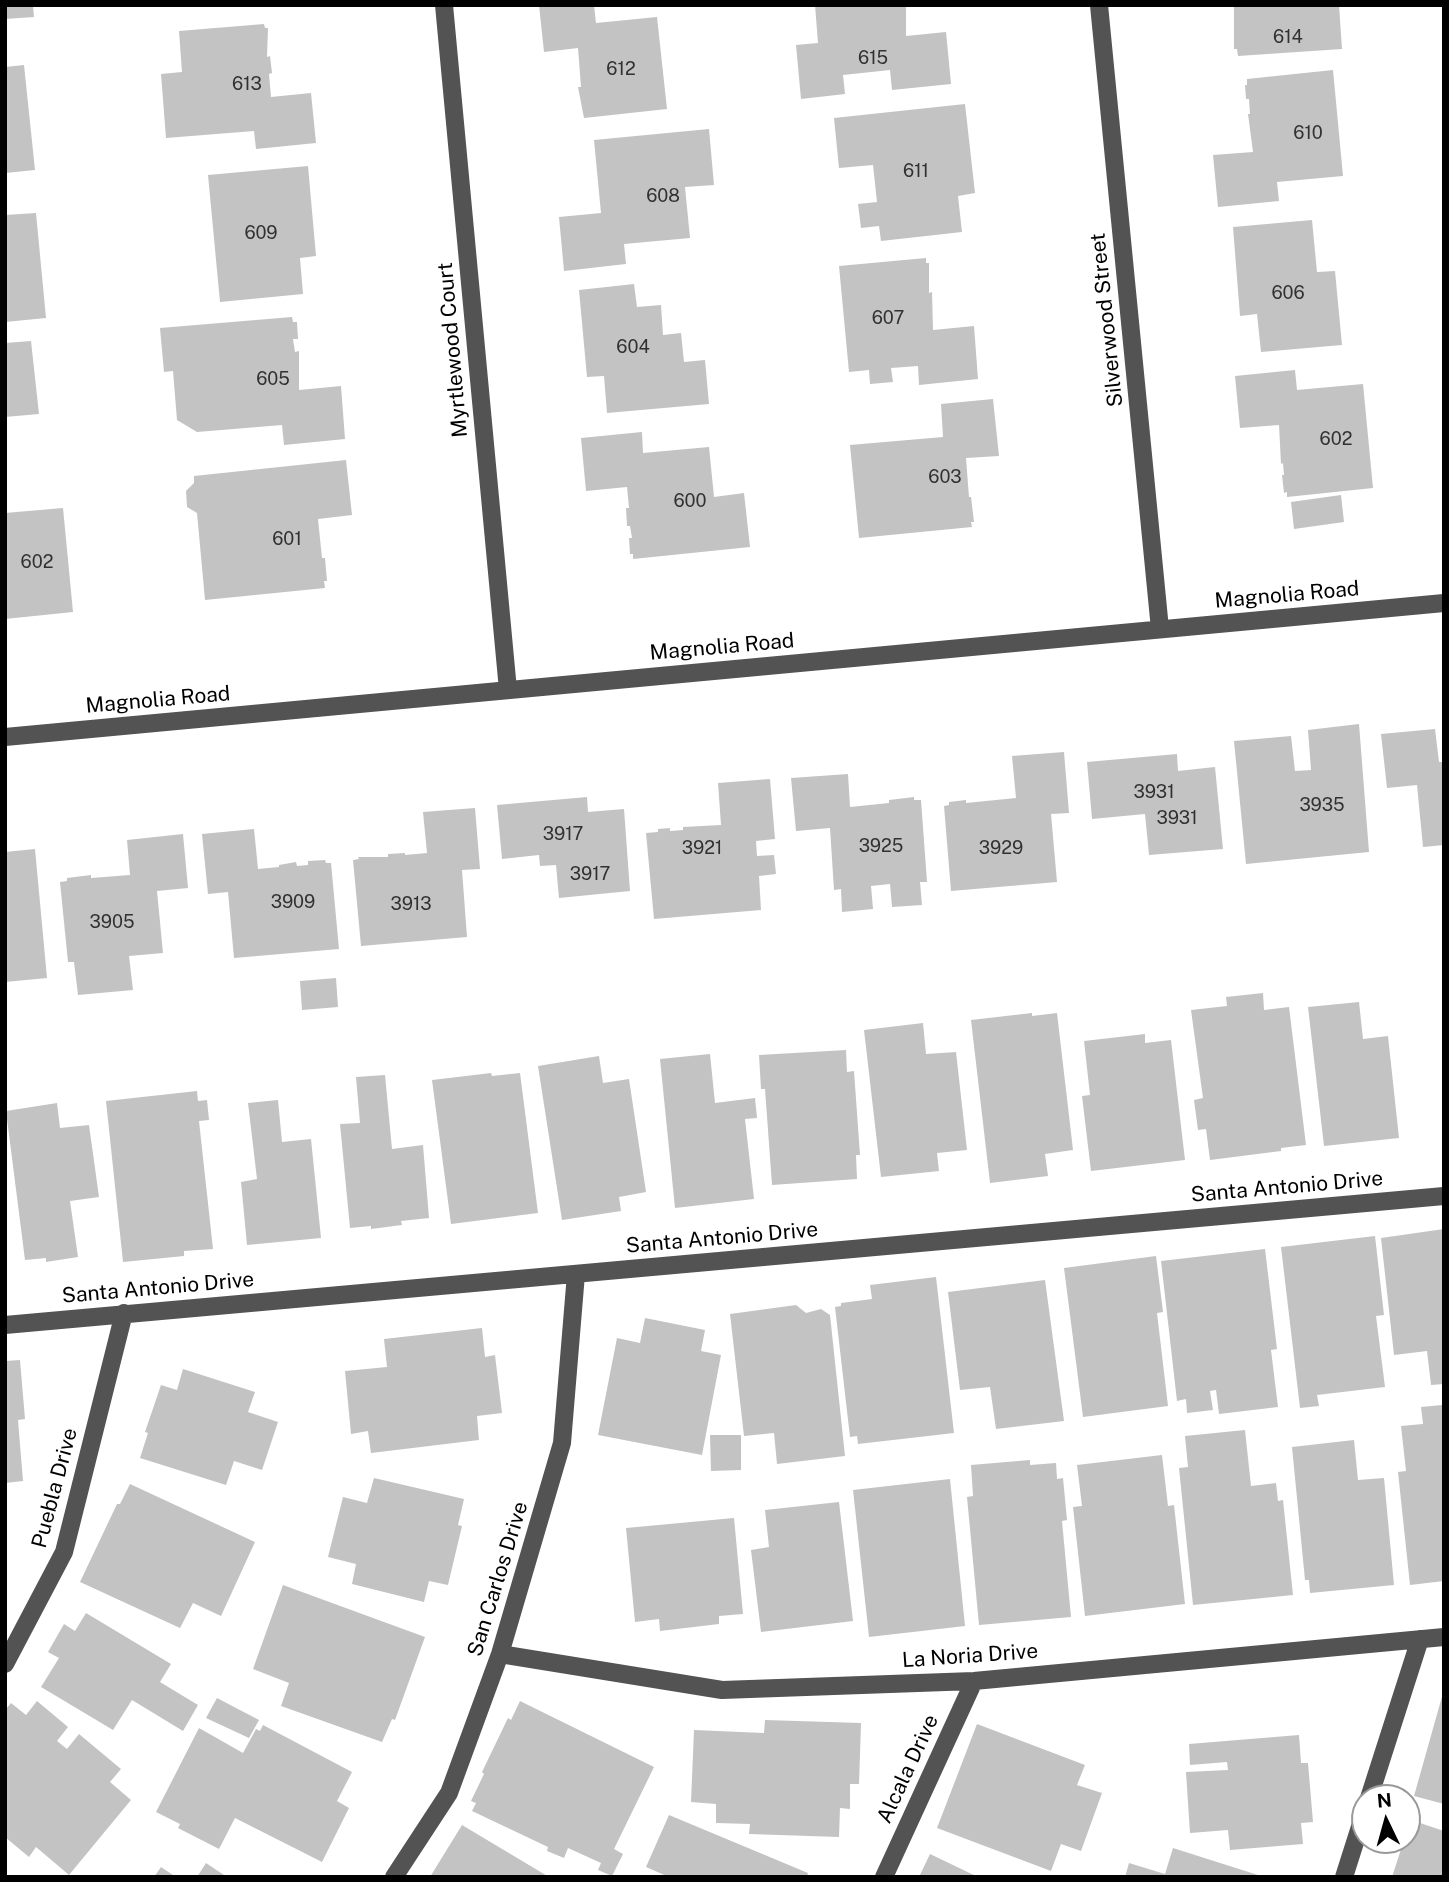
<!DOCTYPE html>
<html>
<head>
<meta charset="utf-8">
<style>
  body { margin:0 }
  #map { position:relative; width:1449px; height:1882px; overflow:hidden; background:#fff; font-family:"Public Sans",sans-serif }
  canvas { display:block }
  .frame { position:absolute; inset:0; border:7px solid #000; pointer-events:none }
  .north { position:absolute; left:1351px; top:1784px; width:70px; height:70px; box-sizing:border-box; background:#fff; border:2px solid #999; border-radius:50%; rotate:355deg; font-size:19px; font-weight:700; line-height:28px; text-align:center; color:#000 }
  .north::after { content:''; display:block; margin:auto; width:24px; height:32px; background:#000; clip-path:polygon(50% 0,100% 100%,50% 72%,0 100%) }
</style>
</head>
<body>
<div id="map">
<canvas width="1449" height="1882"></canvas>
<div class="frame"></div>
<div class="north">N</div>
</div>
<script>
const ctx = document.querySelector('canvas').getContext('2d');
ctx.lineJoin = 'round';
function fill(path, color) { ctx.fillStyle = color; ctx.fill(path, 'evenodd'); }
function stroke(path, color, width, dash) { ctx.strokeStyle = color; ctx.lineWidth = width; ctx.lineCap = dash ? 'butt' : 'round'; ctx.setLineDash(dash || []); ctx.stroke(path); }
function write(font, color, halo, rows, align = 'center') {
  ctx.font = font + ' "Public Sans",sans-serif'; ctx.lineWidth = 5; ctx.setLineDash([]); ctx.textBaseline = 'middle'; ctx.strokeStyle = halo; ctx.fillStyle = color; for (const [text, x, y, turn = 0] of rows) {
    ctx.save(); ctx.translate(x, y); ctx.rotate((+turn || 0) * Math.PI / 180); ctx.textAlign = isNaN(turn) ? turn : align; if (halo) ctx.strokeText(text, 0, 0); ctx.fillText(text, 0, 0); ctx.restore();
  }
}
const building = new Path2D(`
  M5,5H33L34,17L5,19Z
  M539,5H594L596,23L657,17L667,109L584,118L578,87H581L578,48L544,52Z
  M815,5H906V36L946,32L951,84L892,90L890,70L843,75L845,94L801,99L796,45L818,43Z
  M1234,5H1339L1342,49L1238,56L1237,49H1234Z
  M264,24L265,28H268L267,57L270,56L272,73L269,74L271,97L311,93L316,143L256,149L254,131L166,138L161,74L182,72L179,31Z
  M24,65L35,170L5,173V67Z
  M1333,70L1343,176L1277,182L1279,201L1218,207L1213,155L1253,152L1248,114H1250L1249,99H1246L1245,85H1247V79Z
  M965,104L975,193L958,196L962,232L881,241L879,226L861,228L858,204L877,202L873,165L839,168L834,118Z
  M709,129L714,185L685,187L690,238L624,244L626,264L564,271L559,217L601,213L594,140Z
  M308,166L316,256L300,258L303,294L220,302L208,175Z
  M36,213L46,318L5,322V215Z
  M1312,220L1317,272L1335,271L1342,345L1261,352L1257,314L1240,316L1233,227Z
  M926,258V263H929V293L932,292L933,330L974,326L978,379L919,385L918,366L891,368L893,382L870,384L869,370L849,372L839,266Z
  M634,284L637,307L661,305L663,335L681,333L684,362L705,360L709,404L607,413L604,376L587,377L579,290Z
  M292,317L293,322H297L298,339H293L295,352L299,351V390L341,386L345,439L284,445L282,425L197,432L177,420L173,371L164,372L160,328Z
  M31,341L39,414L5,417V343Z
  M1295,370L1297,390L1363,384L1373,488L1287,497V492L1284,493L1282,475H1284L1283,463L1281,464L1279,425L1240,428L1235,376Z
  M993,399L999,456L966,458L969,497H971L974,522H971L972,527L859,538L850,445L943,437L941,404Z
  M642,432L643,453L709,447L714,497L744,493L750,547L633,559V554H630L629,538H632L630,526H627L626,508H629L627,487L586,491L581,438Z
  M346,460L352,515L318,519L322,558H325L327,581H324L325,588L205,600L197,513L187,507L186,491L194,483V476Z
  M1341,495L1344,522L1294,529L1291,502Z
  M63,508L73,612L5,619V513Z
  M1359,724L1369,852L1246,864L1234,741L1291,736L1295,771L1311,770L1308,730Z
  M1435,729L1439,762H1444V845L1423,847L1417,785L1387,788L1381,734Z
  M1064,752L1069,813L1051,814L1057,882L951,891L944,806L949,805V802L966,800V803L1016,798L1012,756Z
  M1177,754L1178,771L1215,767L1223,849L1149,855L1145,814L1092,819L1087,762Z
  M848,774L850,807L889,803V800L914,797V800H921L927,882H920L922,905L892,907L890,884L871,886L873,909L842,912L841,889L834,890L830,828L796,831L791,778Z
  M770,779L775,839L756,841L757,856L774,855L776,874L759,876L761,910L654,919L646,833L658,832V829L670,828V831L683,830V827L721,825L718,783Z
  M587,797L588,812L624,809L630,891L559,898L556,865L540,866L539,855L502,859L497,805Z
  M475,808L480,869L462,870L467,937L361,946L353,860L359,859L358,857H388V854L405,853V855L427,853L423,812Z
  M254,829L258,869L279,867V865L296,862L297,866L308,865V861L325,860L326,863H331L339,949L234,958L228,892L208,894L202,834Z
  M183,834L188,888L157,891L163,953L129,956L133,990L78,995L74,962H68L60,882L67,881V878L91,875V878L130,875L127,840Z
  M35,849L47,978L5,982V878H7L5,852Z
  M336,978L338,1007L302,1010L300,981Z
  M1263,993L1264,1010L1289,1007L1306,1145L1281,1148V1151L1210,1160L1206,1129L1198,1130L1194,1100L1203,1098L1191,1010L1227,1006L1226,997Z
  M1359,1002L1363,1039L1388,1036L1399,1138L1324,1146L1308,1007Z
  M1032,1013V1016L1057,1013L1073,1150L1045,1154L1048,1176L990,1183L971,1020Z
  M923,1023L926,1054L956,1052L967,1150L937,1153L939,1171L881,1177L864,1030Z
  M1145,1034V1043L1171,1040L1185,1160L1091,1171L1082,1096L1090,1095L1084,1041Z
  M846,1050L847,1072L854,1071L860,1155H856L857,1179L772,1185L765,1089H761L759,1055Z
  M710,1054L715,1103L755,1098L757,1118L745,1119L754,1199L675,1208L660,1059Z
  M599,1056L603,1083L629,1079L646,1192L619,1197L621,1211L562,1220L538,1066Z
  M491,1073L492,1076L520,1073L538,1213L451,1224L432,1080Z
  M385,1075L392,1149L423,1145L429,1218L401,1221L402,1225L371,1229V1226L350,1228L340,1124L360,1123L356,1077Z
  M197,1091L198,1101L207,1100L209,1120L199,1121L213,1249L184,1251V1256L123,1262L106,1101Z
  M278,1100L282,1142L311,1139L321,1238L247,1245L241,1182L257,1179L248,1103Z
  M57,1103L60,1128L89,1125L99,1197L70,1201L78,1257L46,1262V1258L25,1260L6,1111Z
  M1444,1229V1384L1431,1385L1427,1351L1394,1355L1381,1238Z
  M1375,1236L1384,1315L1376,1316L1385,1387L1317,1395L1319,1406L1300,1408L1281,1247Z
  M1265,1249L1277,1349L1271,1350L1278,1407L1219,1414L1216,1390L1210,1391L1213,1410L1187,1413L1186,1399L1177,1401L1161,1261Z
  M1156,1256L1163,1312L1157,1313L1168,1406L1083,1417L1064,1268Z
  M936,1277L954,1433L858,1444L857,1436L850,1437L835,1307L841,1306V1303L872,1299L870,1285Z
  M1045,1280L1064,1421L996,1429L990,1387L960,1390L948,1292Z
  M796,1305L806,1313L821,1309L830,1315L845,1456L777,1464L774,1433L744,1436L730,1314Z
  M645,1318L705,1330L701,1351L721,1355L702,1455L598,1435L617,1338L640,1343Z
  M482,1328L485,1357L495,1355L502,1413L477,1416L479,1440L371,1453L368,1431L351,1434L345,1371L387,1367L384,1339Z
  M20,1360L25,1419L18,1420L23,1481L5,1483V1361Z
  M183,1369L255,1392L248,1412L278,1422L262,1470L234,1461L226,1485L140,1458L148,1433L145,1432L161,1385L177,1390Z
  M1442,1405L1444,1581L1410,1585L1398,1472L1406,1471L1401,1426L1423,1424L1421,1407Z
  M1245,1430L1251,1486L1276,1483L1278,1501L1283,1500L1293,1595L1193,1605L1179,1468L1188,1467L1185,1436Z
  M710,1435H741V1470L711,1471Z
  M1354,1440L1358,1480L1384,1478L1394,1585L1310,1593L1309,1580H1305L1292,1447Z
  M1162,1455L1168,1506L1174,1505L1185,1604L1085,1616L1073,1507L1082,1506L1077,1465Z
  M1030,1460V1465L1056,1463L1057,1479L1063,1478L1067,1520L1062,1521L1071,1617L979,1625L967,1497L973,1496L971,1465Z
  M374,1478L464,1499L458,1525L462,1526L448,1585L429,1581L424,1602L352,1584L356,1564L328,1557L343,1497L367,1503Z
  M950,1479L965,1626L869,1637L853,1490Z
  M130,1484L255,1542L221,1616L193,1603L180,1628L80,1582L117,1504H120Z
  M839,1502L853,1621L761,1632L751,1550L769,1547L765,1510Z
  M734,1518L743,1614L719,1616V1624L660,1631L659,1619L635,1622L626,1528Z
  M283,1585L425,1637L395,1720L392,1719L382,1742L281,1706L289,1683L253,1669Z
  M86,1613L171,1664L160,1682L198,1705L183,1731L132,1700L113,1730L41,1687L59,1658L48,1652L64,1624L75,1631Z
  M1443,1693H1444V1804L1414,1796Z
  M217,1698L259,1720L249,1738L206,1718Z
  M37,1701L68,1727L57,1741L67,1749L79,1734L121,1769L110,1782L131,1800L69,1875L36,1847L29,1857L5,1837V1710L11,1703L26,1715Z
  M520,1701L654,1767L614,1849L623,1854L612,1876L598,1870L601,1863L568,1848L564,1858L547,1851L548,1847L472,1811L476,1803L471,1801L484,1774L482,1772L508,1718L511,1720Z
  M765,1720L861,1723L859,1784H850V1809L840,1808L839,1837L749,1834L750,1824L716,1823V1804L691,1802L694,1730L764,1733Z
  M977,1724L1085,1765L1077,1785L1102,1793L1081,1851L1061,1844L1051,1871L937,1828Z
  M263,1725L352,1772L337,1801L349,1808L322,1862L235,1818L219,1849L178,1828L180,1824L156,1812L199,1728L243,1753L256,1729L260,1731Z
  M1299,1735L1301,1763H1308L1313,1822L1301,1823L1303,1844L1230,1850L1228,1830L1190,1833L1186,1772L1228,1770L1227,1762L1190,1765L1189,1744Z
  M669,1815L808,1873L807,1877H669L646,1867Z
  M1411,1820L1444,1831V1877H1392L1404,1840H1407Z
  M462,1825L549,1877H430Z
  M1173,1848L1261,1876V1877H1125L1129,1863L1165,1874Z
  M930,1854L978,1877H919Z
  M206,1863L227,1877H197Z
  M161,1867L176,1877H154Z`);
const minor = new Path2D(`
  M444,5L508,690
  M1099,5L1160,629
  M5,737L1444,603
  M5,1325L1444,1196
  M500,1654L722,1690L974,1681L1444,1637
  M5,1664L64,1552L124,1313
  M1369,1798L1420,1639
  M394,1877L449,1793L500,1654L562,1443L576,1274
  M884,1877L974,1681
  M1344,1877L1365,1811`);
const numberNames = [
  ["614",1288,37],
  ["615",873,58],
  ["612",621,69],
  ["613",247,84],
  ["610",1308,133],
  ["611",916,171],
  ["608",663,196],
  ["609",261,233],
  ["606",1288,293],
  ["607",888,318],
  ["604",633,347],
  ["605",273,379],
  ["602",1336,439],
  ["603",945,477],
  ["600",690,501],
  ["601",287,539],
  ["602",37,562],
  ["3931",1154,792],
  ["3935",1322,805],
  ["3931",1177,818],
  ["3917",563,834],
  ["3925",881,846],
  ["3921",702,848],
  ["3929",1001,848],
  ["3917",590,874],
  ["3909",293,902],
  ["3913",411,904],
  ["3905",112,922]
];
const streetNames = [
  ["Silverwood Street",1107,320,-96],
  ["Myrtlewood Court",453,350,-95],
  ["Magnolia Road",1287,595,-5],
  ["Magnolia Road",722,647,-5],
  ["Magnolia Road",158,700,-5],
  ["Santa Antonio Drive",1287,1187,-5],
  ["Santa Antonio Drive",722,1238,-5],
  ["Santa Antonio Drive",158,1288,-5],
  ["Puebla Drive",55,1488,-75],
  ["San Carlos Drive",498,1579,-73],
  ["La Noria Drive",970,1656,-4],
  ["Alcala Drive",908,1769,-65]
];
fill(building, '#c3c3c3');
stroke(minor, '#535353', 18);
write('18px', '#313131', null, numberNames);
write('21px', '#000', '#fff', streetNames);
</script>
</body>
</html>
